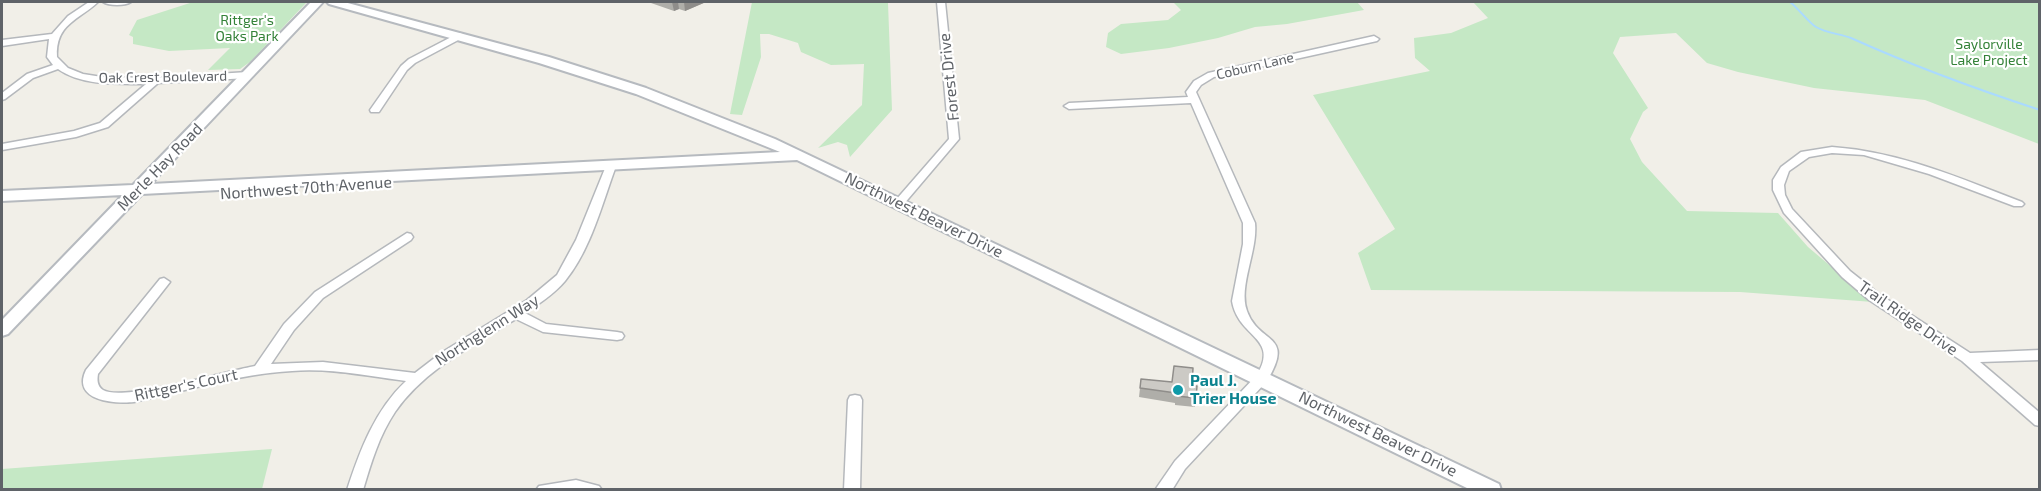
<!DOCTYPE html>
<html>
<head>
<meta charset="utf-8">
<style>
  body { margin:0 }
  #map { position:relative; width:2041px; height:491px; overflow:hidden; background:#f1efe8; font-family:"Exo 2",sans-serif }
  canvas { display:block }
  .frame { position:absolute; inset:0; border:3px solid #5f6368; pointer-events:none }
</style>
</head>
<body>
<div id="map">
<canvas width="2041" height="491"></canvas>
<div class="frame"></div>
</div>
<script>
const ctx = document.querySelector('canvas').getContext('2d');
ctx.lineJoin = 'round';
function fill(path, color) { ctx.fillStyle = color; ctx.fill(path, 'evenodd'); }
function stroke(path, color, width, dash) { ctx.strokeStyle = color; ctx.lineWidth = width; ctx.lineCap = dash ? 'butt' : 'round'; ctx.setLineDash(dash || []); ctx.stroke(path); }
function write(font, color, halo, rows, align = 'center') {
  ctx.font = font + ' "Exo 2",sans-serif'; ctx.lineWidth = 4.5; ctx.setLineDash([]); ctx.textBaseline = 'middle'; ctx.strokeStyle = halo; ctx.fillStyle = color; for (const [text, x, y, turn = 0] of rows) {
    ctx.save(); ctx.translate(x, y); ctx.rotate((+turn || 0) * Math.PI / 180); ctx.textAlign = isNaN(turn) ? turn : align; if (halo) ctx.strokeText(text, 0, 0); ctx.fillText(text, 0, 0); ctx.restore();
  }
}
const green = new Path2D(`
  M193,2H303L306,3L250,62L240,69L208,70L230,48L169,51L133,44V37L129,35L137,20Z
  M752,2L888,3L892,110L850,157L847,145L838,142L818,148L862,105L864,64L831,65L801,52L798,43L769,34H760L761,57L742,115L730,114Z
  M1173,2H1357L1364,10L1287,24L1255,27L1218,38L1169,48L1121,54L1106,47L1108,33L1121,24L1168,20L1181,10Z
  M1473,2H2039V144L1925,100L1814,88L1738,72L1707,63L1676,33L1620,37L1613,53L1648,108L1643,112L1630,139L1642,162L1687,211L1778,213L1808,247L1873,302L1740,292L1371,290L1358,253L1395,229L1313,95L1430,71L1415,58L1414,38L1451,33L1488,18Z
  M272,449L262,489H2V469Z`);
const stream = new Path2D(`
  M1790,2C1798,8 1809,23 1816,27C1826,33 1841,34 1851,38C1913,66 1976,89 2040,110`);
const minor = new Path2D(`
  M89,2H98C79,20 55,24 57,57L68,68L83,74L102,77L153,78L248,72L253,75L248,78L158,83L108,127L76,137L2,150V144L74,131L100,123L146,84C118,84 82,86 58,69L33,78L5,99L2,100V93L27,74L53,65L47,57L49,39L2,46V40L52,34L68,16Z
  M103,2H131C125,6 109,6 103,2Z
  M937,2H945L959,139L903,205L899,206L893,203L895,201L949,139Z
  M459,33L462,34V38L415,63L407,70L379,112H371L370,110L401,66L409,59Z
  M1374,36L1379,39L1377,41L1214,77L1201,85L1196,92L1255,223C1258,251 1238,286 1247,311C1259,345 1296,333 1267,381L1185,469L1172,490H1155L1175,461L1257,375C1280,337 1238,338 1232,301L1243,244V223L1191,103L1069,109L1064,106L1069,103L1188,97L1186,92L1194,81L1208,73Z
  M1832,147C1901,152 1959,178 2022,202L2024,204L2022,206H2014L1929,174L1864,155L1832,153L1809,157L1789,171L1784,185L1785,195L1792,209L1850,271L1879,294L1970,353L2040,350V360L1980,362L2040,413V426L2035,425L1962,361L1869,300L1842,277L1784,213L1773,190V180L1781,167L1801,152Z
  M611,163L616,166C602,204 591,249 565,281C554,294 539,304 525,313L546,324L617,332L622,333L624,336L622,339L617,340L543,332L516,319C473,345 424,370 395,412C379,436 371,463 363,490H347C360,450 375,410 406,381C368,376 330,368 292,371C238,374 186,391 134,402C115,404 71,401 86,370L160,279L164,278L170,282L98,374C97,380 97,386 103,390C123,402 227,371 255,366L284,324L315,292L407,233L411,234L413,237L411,240L323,298L294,330L271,364L323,362L415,373L441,353L527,300L557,275L576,240L606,166Z
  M855,395L860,396L862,400L860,490H844L848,400L850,396Z
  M576,480L599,486L602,490H536L539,486Z`);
const secondary = new Path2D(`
  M311,2H323L151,184L780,152L636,94L539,63L329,4L327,2H344L549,57L646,88L775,139L1499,484L1501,490H1471L797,160L142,194L8,334L2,336V320L123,195L2,201V191L133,185Z`);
const wall = new Path2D(`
  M651,2H706L685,11L679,9L674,11L651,3Z
  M1141,379L1172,382L1192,386L1196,398L1195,407L1175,405V403L1139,397Z`);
const shadedWall = new Path2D(`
  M672,2H678L679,9L674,11Z
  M684,2H706L685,11Z`);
const building = new Path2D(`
  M1174,366L1193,368L1192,386H1197L1196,398L1176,396V393L1140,388L1141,379L1172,382Z`);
const markers = [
  [1178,390,6,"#0f9aa8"]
];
const farParknames = [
  ["Rittger's",247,20],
  ["Oaks Park",247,36],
  ["Saylorville",1989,44],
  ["Lake Project",1989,60]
];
const farStreetnames = [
  ["Coburn Lane",1255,66,-13],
  ["Oak Crest Boulevard",163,77,-1]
];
const streetNames = [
  ["Forest Drive",949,77,-96],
  ["Merle Hay Road",160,167,-46],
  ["Northwest 70th Avenue",306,188,-4],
  ["Northwest Beaver Drive",924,215,26],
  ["Trail Ridge Drive",1908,318,35],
  ["Northglenn Way",487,330,-32],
  ["Rittger's Court",186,385,-12],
  ["Northwest Beaver Drive",1378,434,26]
];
const cultureNames = [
  ["Paul J.",1190,381],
  ["Trier House",1190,399]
];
fill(green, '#c5e8c5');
stroke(stream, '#aadaff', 2);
stroke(minor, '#b5b8bc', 3);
stroke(secondary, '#b6babf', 4);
fill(minor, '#fff');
fill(secondary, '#fff');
fill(wall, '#afaea9');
fill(shadedWall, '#8f8d8a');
fill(building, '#cccac5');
stroke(building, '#8f8d8a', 1.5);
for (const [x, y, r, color] of markers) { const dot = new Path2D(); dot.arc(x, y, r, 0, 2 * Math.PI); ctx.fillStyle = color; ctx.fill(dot); stroke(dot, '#fff', 2); }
write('14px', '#348238', '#fff', farParknames);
write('14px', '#5f6368', '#fff', farStreetnames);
write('16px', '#5f6368', '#fff', streetNames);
write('bold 16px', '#0d838f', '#fff', cultureNames, 'left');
</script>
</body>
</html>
